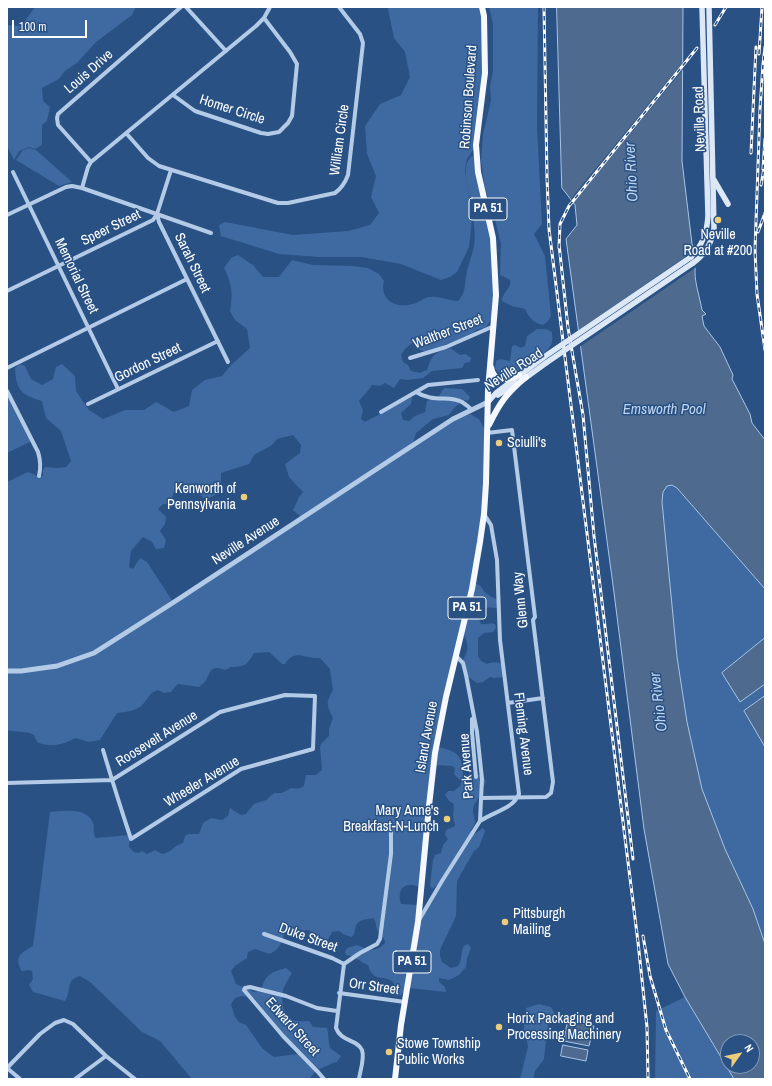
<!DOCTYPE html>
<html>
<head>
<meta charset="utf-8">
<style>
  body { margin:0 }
  #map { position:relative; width:772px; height:1086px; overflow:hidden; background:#295184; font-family:"Archivo Narrow",sans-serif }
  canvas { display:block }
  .frame { position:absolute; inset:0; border:8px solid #fff; pointer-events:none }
  .north { position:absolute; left:720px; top:1034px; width:40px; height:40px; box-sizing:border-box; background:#295184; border:1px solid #7f97b5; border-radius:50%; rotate:57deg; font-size:11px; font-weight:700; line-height:16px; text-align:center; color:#fff }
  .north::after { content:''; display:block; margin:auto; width:14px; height:18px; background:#eecd7a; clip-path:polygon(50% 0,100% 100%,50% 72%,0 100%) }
  .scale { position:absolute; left:12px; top:20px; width:75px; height:18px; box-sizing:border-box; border:2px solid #fff; border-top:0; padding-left:5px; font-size:12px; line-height:14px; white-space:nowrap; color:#fff; -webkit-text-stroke:3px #295184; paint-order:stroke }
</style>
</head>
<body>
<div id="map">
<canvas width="772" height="1086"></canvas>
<div class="frame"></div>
<div class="north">N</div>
<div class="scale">100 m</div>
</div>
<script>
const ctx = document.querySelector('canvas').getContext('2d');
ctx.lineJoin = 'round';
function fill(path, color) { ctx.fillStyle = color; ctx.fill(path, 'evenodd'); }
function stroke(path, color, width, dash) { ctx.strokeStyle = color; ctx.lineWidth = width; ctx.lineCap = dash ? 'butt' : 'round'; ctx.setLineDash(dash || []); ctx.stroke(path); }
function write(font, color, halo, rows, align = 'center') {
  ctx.font = font + ' "Archivo Narrow",sans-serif'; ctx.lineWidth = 3; ctx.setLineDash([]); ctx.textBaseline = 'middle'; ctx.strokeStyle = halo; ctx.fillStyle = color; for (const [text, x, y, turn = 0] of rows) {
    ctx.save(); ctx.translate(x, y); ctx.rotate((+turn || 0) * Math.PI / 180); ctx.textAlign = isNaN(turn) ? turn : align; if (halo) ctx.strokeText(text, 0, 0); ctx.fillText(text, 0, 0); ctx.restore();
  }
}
const green = new Path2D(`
  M35,7H136L132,15L96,42L77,63L65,71L59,79L42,88L43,101L50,107L47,121L42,125V145L35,149L29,147L19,151L14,160L7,146V25L21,26Z
  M389,7H481L483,73L476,145L467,159L465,171L472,213L471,229L469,247L457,272L450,277L441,280L401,264L361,257H319L279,254L221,236L219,225L225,222L293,235L348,231L370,225L379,213L371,197L376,176L367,154L365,126L380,104L401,95L410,77L405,52L394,38L388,9Z
  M489,7H538L537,127L542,224L534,234L545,256L551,316L548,321L543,325C534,323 529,318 525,309L512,306L502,301C502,292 512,289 510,280L500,275L501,244L494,215L485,189L481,160L483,135L491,100L490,86L493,72V24Z
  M29,148L36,150L72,182L59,186L16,160L23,150Z
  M472,156H474L493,237V317L486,327L476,330L471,335L426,352L420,350L415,343H412L405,349L401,355L403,362L408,365L411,371L420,373L427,370C432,354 435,353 450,348L460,355L466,354L471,358L470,362L465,363L462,368L432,371L423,378L407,380L400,379L394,388L385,383L380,386L372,385C368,392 363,395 359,401L363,410L361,419L365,422L412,397L411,404L401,413L403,420L409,421L415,416L425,412L427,401L438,397L444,388L462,389L470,397L468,401L464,400L454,408L449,415L433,419L416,433L413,443L301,517L293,510L299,497L303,492L289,477L285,464L300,453L301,445L293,435L277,439L272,445L254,455L249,464L221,473V482L215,495L206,500L195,490L184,487L174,492L170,504H163L158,509L166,517L165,524L160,531L166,540L164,548L156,549L152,542L143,537L131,551L129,567L133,569L140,558L147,562L173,602L93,652L56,666L7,670V482L28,472L40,477L43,476V470L45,467L58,468L66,467L71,461L61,431L46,418L42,401C21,395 16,390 15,368L20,364L25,366L31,379L42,385L53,379L56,367L62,364L75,376L76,391L89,410L103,419L125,410H144L156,402L174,412L189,406L192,390L205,380L222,376L231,365L250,348L247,329L235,320L230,311C233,294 232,283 224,268L231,258L238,255L253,265L263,277H279L292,260L313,265L353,266L368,268L379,274L384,281C379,300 396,309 413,304C419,303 424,297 430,297C440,296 448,301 458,301C465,294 465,285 466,276C468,265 472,256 474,246C476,234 473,215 471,203C469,190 460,166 472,156Z
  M537,329H546L552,332C552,337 553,341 551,345C546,354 514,377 504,375C499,375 498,372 495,368L496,361L500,359L510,361L512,346L515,345L521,348L525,346L527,336Z
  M7,399H11L32,441L7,453Z
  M470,414L479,419L485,430L484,482L478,545L471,584L445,691L420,887C405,881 396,889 401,904L418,905L405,990L400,996L392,995L390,991L393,988L394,984L392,981C381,975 373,982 368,965C359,961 355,956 346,955L345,952L347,948L357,945C368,950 376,953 385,943C385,937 380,936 378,931C375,926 377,922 373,918C369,919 362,919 359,922C354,925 356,933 352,937L345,935L339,931L332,932L328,940L325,941C322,941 320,940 318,939C309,934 314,927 300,932L291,926L288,927C281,938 283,949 269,954L255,949L248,952L247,958L235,966L231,971L236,984L254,992L261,990C266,974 271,972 286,968L292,973C290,977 287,981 285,985C280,995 281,1018 296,1021C299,1022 305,1021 309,1021L313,1027L327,1028C329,1035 328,1041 330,1048L341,1056L337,1062C330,1063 326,1067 319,1069L287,1038L254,998L242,996L235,998L231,1004L235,1017L239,1022L246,1025L262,1048L274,1057L298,1054L316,1071L309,1079H192L160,1041L142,1032L90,982L80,976C65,980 72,990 65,1001L33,992L29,985L33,979L32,971L29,970L22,971C13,957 21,953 33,946L50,812C63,811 87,807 93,823C95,828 92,833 96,838L129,835L130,839L129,847L134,852L139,853L142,851L147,854L155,850L162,854C173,852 172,846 183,843L185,836L188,834H199L203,823L211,818L222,820L228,816L230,808L241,815L246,814L254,804L266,800L274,793H282L291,788C296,789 299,789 304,786L306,775H316L322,770L320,747L321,744L329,736V729L333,718C327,705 325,704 333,690L330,669L320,658C305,659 295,648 285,664H282L269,652L254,653C247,665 245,667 230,667C225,673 222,667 216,668C214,668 213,669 211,670L205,682L199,687L178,684L175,687L171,692L164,693L158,690C149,693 150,696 144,703C138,711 126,712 117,713L100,740L89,742L75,738C64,745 49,748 37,742L34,735C25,730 16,733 7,730V672H21L94,655L455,420Z
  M672,485L677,488L765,589V638L722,673L740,701L765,684V696L744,711L765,747V944L753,909L725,849L702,789L687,722L677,657L662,502L663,492L667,486Z
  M474,584C482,583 481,589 486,593C489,596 493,598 497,599L498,608C488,607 483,606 478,616L481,624C486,625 490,622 495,624L496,628L493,632L484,633L478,638V656L481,661L487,664C492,662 498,661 503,665L505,677L494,678L490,677L483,682L477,683L467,676L463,660C469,649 469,645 463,633Z
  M438,747C449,750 460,751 462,765C462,771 463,776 466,781L469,782L472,780L475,775C481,774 484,776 486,782C483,787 482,792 479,797C478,800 475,802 474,805C470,815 480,820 471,830V834C464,844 441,885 432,889L430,886L433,860L435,855L441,853L443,845L448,839L445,835L446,830L455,826L453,816L454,804L449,801L445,795L448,791H454L461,785V781L454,774L455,768L452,766L435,765Z
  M483,828L485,831L479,847L474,851L457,881L456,916L440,950V956L442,962L451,968L458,966C463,957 460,954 464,946L468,944L471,948L467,958L466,967L459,975L449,980L439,978V982L445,987L446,992L409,988L420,922L435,893L473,835Z
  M685,997L734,1079H655L656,1011Z
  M539,1004L551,1007L555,1014L548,1024L544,1059L535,1071L533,1079H520L528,1047L524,1028L526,1008Z`);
const water = new Path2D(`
  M557,7H683L682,161L692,244C698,257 695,259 695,272C695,284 700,298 702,310L706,314L702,316L704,326L720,347L733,375L732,379L750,414L752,423L765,440V589L677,488L672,485L667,486L663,492L662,502L677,657L687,722L702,789L725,849L753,909L765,944V1079H734L685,997L668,964L644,829L613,585L566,239L577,225L575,205L562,188ZM728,1042H752V1066H728Z
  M765,638V684L740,702L722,673Z
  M765,696V747L744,711Z
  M568,1021L594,1026L589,1046L564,1041Z
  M563,1045L588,1050L586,1061L561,1056Z`);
const pier = new Path2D(`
  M684,61L685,67L572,204L570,202L574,195Z
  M695,247L698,252V266L578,348L576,332L685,257Z`);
const minor = new Path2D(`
  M186,7L226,51
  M173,95L195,111L261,133L268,134L279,132L288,123L292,116L297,64L290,52L264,18
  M126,133L148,158L159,166L278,203H288L335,193C342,188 345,183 348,175L363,43L360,34L339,7
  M91,162L58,125L57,118L58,114L181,7
  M171,170L157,214L159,222L228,362
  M13,172L118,389
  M82,188L88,167L91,162L256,26L264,18L270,7
  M7,215L66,187L72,186L82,188L211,233
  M7,291L153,220L157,214
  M410,358L446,347L494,326
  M7,368L187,279
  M7,391L38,452C41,461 41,467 39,476
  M416,392C433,403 449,395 462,402C465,404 469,407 472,410
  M88,404L218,341
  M381,412L428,385L478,380
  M456,656L463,663L466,675L477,732L482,779L480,821
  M508,703L543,698
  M472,719V733L476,777
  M7,783L112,780L220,712L285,695L315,696L313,749L241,769L131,839C121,809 112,780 103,750
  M481,798L546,797L551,793L553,782L533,620L535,617L512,430L487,433
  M419,920L442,881L480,821C493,812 513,809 519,794L500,640L497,560L491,525L484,514
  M264,934L332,958L344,964
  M344,964L360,953L377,944L380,939L391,854V828
  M344,964L336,1028C341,1042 357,1039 362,1050C365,1058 360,1071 359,1079
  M339,993L405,1002
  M7,1068L40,1034L55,1023L64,1020L73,1024L106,1056L135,1079
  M7,1068L20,1079
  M75,1079L106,1056
  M324,1079L318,1072L283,1036L244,990L245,988L250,987L286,996L317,1008L337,1011`);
const tertiary = new Path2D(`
  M7,671H21L57,666L94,653L171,604L427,436L453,419L488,402`);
const secondary = new Path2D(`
  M714,180L728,204
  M691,257C703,245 707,232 708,216L702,7
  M693,263C706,254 712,243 714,228L709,7
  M524,379L546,363
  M498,395L516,384
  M488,402L496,393L544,357`);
const primary = new Path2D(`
  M491,367C494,384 507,380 519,375
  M489,425C500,402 507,393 526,377
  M395,1079L401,1025L418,922L429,806L435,753L446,697L472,589L480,542L484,514L486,483L488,390L496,295L493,238L478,172L476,145L485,73L484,16L482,7`);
const rail = new Path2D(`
  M544,7L547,177L549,229L638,942L647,1027L648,1079
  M715,25L726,7
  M765,47L763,64L760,109L755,250L757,294L765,350
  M759,54L762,7
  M751,153L756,47
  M763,169L765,139
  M761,185L765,163
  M758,232L765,213
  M559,244L568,328L583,415L594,536L633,859
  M559,248L560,224L569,206L697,48
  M643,936L650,976L666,1030L690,1079`);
const secondaryBridge = new Path2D(`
  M544,357L691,257
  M546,363L693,263`);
const markers = [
  [718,220,4,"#eecd7a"],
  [499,443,4,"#eecd7a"],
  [244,497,4,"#eecd7a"],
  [447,819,4,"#eecd7a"],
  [505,922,4,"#eecd7a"],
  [499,1027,4,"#eecd7a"],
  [389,1052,4,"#eecd7a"]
];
const shields = [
  [488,209,38],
  [467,608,38],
  [412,962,38]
];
const shieldNames = [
  ["PA 51",488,209],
  ["PA 51",467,608],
  ["PA 51",412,962]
];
const streetNames = [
  ["Louis Drive",89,72,-41],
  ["Robinson Boulevard",469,97,-86],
  ["Homer Circle",232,110,18],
  ["Neville Road",700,119,-92],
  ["William Circle",340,140,-82],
  ["Speer Street",111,228,-26],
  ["Sarah Street",192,263,64],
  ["Memorial Street",76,276,64],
  ["Walther Street",448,332,-21],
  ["Gordon Street",148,363,-26],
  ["Neville Road",514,370,-33],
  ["Neville Avenue",246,541,-33],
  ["Glenn Way",521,600,-96],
  ["Fleming Avenue",523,734,83],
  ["Island Avenue",427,737,-80],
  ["Roosevelt Avenue",157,739,-32],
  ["Park Avenue",467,766,-94],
  ["Wheeler Avenue",202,782,-31],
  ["Duke Street",308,938,20],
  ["Orr Street",374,987,8],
  ["Edward Street",292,1027,48]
];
const poiNames = [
  ["Neville",718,235,"center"],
  ["Road at #200",718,251,"center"],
  ["Sciulli's",507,443],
  ["Kenworth of",236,489,"right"],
  ["Pennsylvania",236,505,"right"],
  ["Mary Anne's",439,811,"right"],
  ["Breakfast-N-Lunch",439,827,"right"],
  ["Pittsburgh",513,914],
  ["Mailing",513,930],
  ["Horix Packaging and",507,1019],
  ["Processing Machinery",507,1035],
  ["Stowe Township",397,1044],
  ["Public Works",397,1060]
];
const waterNames = [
  ["Ohio River",632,172,-93],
  ["Emsworth Pool",664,410],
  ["Ohio River",659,702,-97]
];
fill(green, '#3e6aa1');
fill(water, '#4e6a8e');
stroke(water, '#a8c5e7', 1);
fill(pier, '#295184');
stroke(minor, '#b3cbe7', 4);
stroke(tertiary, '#b3cbe7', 5);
stroke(secondary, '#dde8f7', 5.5);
stroke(primary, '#f5f8fe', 6);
stroke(rail, '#fff', 3);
stroke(rail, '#295184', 1.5, [4.5]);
stroke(secondaryBridge, '#dde8f7', 5.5);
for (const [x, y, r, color] of markers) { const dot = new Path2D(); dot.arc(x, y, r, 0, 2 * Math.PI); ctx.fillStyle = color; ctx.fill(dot); stroke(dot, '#295184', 1.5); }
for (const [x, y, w] of shields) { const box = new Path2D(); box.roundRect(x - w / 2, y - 11, w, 22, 3); ctx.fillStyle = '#295184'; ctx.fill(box); stroke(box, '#fff', 1); }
write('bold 13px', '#fff', null, shieldNames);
write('14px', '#fff', '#295184', streetNames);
write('14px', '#fff', '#295184', poiNames, 'left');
write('italic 15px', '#bfd4ee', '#295184', waterNames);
</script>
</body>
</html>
